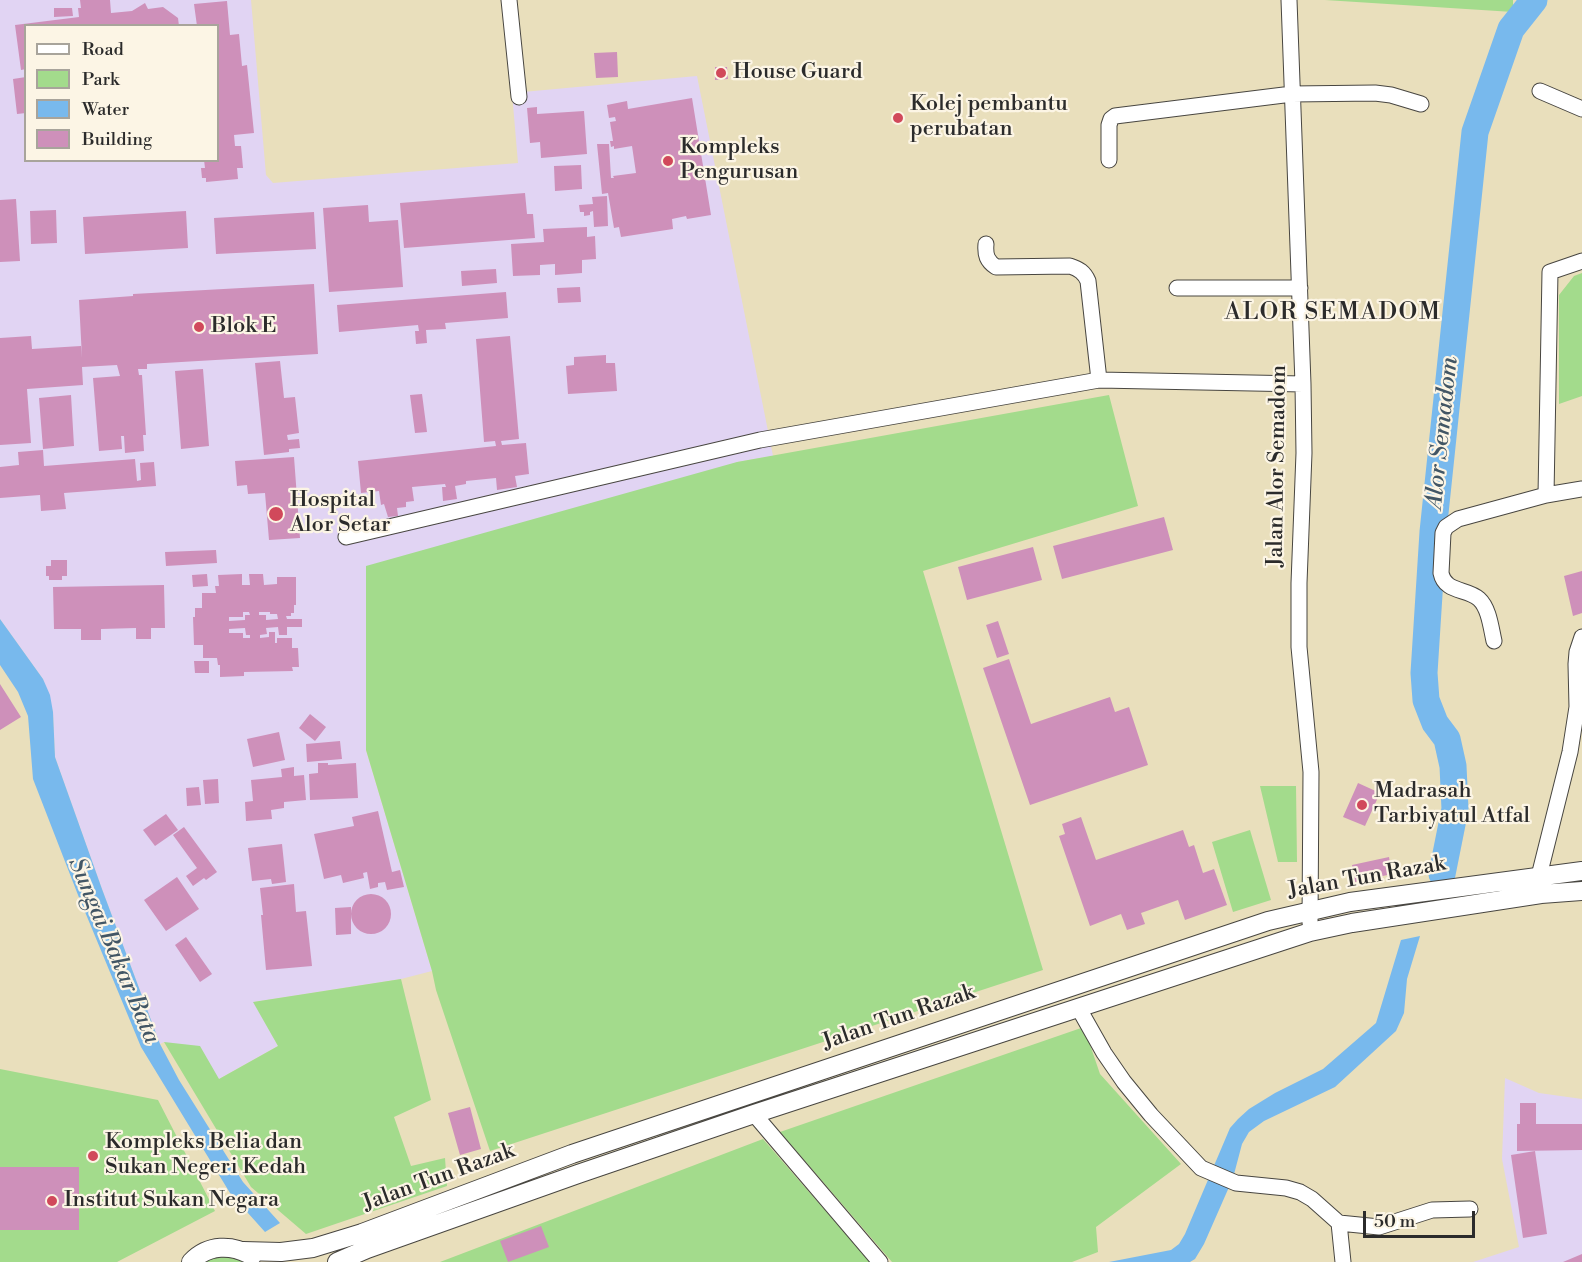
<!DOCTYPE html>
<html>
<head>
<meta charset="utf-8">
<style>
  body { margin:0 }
  #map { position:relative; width:1582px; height:1262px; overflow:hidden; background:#e9dfbc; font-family:"Libre Bodoni",serif }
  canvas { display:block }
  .legend { position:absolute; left:24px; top:24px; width:195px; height:138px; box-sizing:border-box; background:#fcf5e5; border:2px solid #a8a49b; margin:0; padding:8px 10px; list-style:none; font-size:18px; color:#2b2b2b }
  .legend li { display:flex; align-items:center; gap:12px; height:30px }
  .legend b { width:30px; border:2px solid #a8a49b }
  .scale { position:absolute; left:1363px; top:1211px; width:112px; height:27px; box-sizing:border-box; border:3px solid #2b2b2b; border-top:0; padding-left:8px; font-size:18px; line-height:21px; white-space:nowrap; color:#2b2b2b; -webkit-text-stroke:4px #fcf5e5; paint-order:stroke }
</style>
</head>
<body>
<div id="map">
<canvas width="1582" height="1262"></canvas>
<ul class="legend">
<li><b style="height:8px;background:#fff"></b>Road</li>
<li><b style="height:16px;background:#a3db8c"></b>Park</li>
<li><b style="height:16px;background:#78b9ed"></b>Water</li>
<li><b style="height:16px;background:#ce90ba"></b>Building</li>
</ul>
<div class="scale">50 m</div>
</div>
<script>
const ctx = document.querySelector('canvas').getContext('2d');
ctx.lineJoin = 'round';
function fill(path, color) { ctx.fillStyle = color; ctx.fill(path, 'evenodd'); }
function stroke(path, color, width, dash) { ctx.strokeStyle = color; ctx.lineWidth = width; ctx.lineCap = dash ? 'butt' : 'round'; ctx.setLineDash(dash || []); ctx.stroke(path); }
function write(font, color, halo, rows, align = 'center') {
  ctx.font = font + ' "Libre Bodoni",serif'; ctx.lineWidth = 4.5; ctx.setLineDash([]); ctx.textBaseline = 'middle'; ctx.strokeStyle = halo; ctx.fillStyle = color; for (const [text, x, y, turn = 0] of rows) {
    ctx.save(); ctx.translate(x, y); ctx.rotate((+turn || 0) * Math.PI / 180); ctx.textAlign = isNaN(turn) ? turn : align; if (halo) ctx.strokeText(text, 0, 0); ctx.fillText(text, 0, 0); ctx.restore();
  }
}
const built = new Path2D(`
  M0,0H251L266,175L273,183L518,163L512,93L697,76L773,456L737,462L366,750L432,971L401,979L254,1002L278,1046L219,1079L164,1042L160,1044L102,889L55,757L53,712L43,679L0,619ZM26,26H218V160H26Z
  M1505,1078L1539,1093L1582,1099V1262H1473L1519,1247L1502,1159Z`);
const green = new Path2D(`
  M1325,0H1513V12Z
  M1582,273V396L1559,404V295L1574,276Z
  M1109,395L1138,506L923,571L1043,970L490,1151L436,990L432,971L366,750V566L737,462Z
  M1260,786H1296L1297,862H1278Z
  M1250,830L1271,900L1233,912L1212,842Z
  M401,979L431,1100L394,1117L411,1166L445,1158L447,1186L306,1234L251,1187L164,1042L200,1046L219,1079L278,1046L253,1002Z
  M1084,1027L1100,1074L1181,1164L1096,1227L1098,1252L1072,1262H892L780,1132Z
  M0,1069L158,1100L215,1211L117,1262H0Z
  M763,1139L870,1262H440Z
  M226,1254L248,1262H201L208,1258Z`);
const water = new Path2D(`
  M0,619L43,679L50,695L53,712L55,757L102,889L160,1044L179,1080L243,1182L280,1223L265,1232L230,1193L141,1047L78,895L33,779L28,716L18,692L0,665Z
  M1420,936L1407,979L1404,1013L1396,1031L1335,1087L1264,1121L1249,1132L1242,1144L1233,1178L1204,1244L1195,1259L1190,1262H1109L1171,1250L1179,1244L1185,1234L1230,1128L1238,1119L1249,1109L1275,1093L1323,1069L1376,1023L1401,940Z`);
const river = new Path2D(`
  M1442,874L1455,809L1453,766L1447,739L1435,723L1426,700L1424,673L1433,532L1475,132L1511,29L1534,0`);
const building = new Path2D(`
  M80,0H110L111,13L132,11L145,3L148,9L163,7L178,18L179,26H26V69L21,70L15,25L79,17L78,8H81Z
  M227,1L230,35L239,34L242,66L247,65L254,133L234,135L235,146H241L243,168H237L238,179L206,182V178H202L201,168H205L204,160H218V26H197L194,4Z
  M54,8H72L73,16L54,17Z
  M617,52L618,77L596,78L594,53Z
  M715,67H727L728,79L715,80Z
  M26,77V113L17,114L13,79Z
  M692,98L711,215L687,219L686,216L672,219L673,229L621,237L619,227L614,228L608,193L602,194L597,144H609L611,178H614L613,176L636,173L632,146L614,149V146L611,147L610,141H613L610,122L616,121L615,117L609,118L607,105L627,101L628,109Z
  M537,107V114L584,111L587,154L541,158L540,142L530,143L527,108Z
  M581,165L582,189L555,191L554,166Z
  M525,193L527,214H533L535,238L404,248L400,203Z
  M607,196L608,226L594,227L593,211L590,212V215L584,216V212H580L579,205L593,204L592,197Z
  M16,199L20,261L0,262V200Z
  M368,205L369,222L398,220L403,287L329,292L323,208Z
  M56,210L57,243L31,244L30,211Z
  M186,211L188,248L85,254L83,217Z
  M314,212L316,249L216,254L214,218Z
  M587,227V237L595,236L596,259L582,260V273L555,275V264L540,265V275L513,276L511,244L544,242L543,229Z
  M496,269L497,283L462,286L461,271Z
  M314,284L318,354L147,364V369H138L139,375H142L146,435H143L144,451L125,453L124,436H121L122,449L99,451L93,378L120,376L117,365L82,367L83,385L27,389L31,443L0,445V338L31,336L32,349L81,346L82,358L79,300L133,296V294Z
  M580,287L581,302L558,303L557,288Z
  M506,292L508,318L445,323L446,329L426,330L427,343L416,344L415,331H419L418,325L339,332L337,305Z
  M510,336L519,439L501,441L502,445L526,443L529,474L515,476L517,487L497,490L496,478L466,481V484L455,486L457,499L443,501L442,487H446L445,484L412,487L414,501L406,502V507L397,508L398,516L388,517L384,504L381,505L379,491L361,493L358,461L496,446L495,441L484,442L476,339Z
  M606,355V363H615L617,391L568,394L566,366L574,365V357Z
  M280,361L284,398L295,397L299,433L287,435L288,440L299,439L300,448L289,449V452L264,455L255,363Z
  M203,369L209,446L181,449L175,371Z
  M422,394L427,432L415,433L410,395Z
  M71,395L74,446L43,449L39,398Z
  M43,450L44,466L135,459L137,481L141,480L140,463L154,462L156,486L64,493L66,509L41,511L40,495L0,498V467L19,465L18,452Z
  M294,457L300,538L269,540L265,493L248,494L247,485L237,486L235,461Z
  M1164,517L1173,550L1062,579L1053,546Z
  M1033,547L1042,580L967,600L958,567Z
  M216,550L217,563L166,566L165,552Z
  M51,560H67V576H62V580H49V576H46V566H51Z
  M1582,571V613L1573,616L1564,576Z
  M207,574L208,586L193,587L192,575Z
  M242,574V585H250L249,574H263L264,585L277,584V577H296V605H294V613H291V616H286L287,619H302V627H287V635H279L278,627L266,628L267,634L260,635V638L269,637V632H275V643H277V638H292V648H298L299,667H292L293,671L244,672V676L220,677V665H218L217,658H203V645H194L193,617H195V608H202V593H216L215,586H219L218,575ZM243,612H249L250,615H245V620L229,621V617H243ZM259,612H270V614H277L278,619L266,620V615H259ZM245,628L246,635H250V638H243V633H229V629Z
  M164,585L165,628H151V639H136V628L101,629V640H81V629H54L53,587Z
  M998,621L1009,654L997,658L986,625Z
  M1009,659L1031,724L1110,697L1115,712L1129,707L1148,765L1030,805L983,668Z
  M194,661H209V673H195Z
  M0,684L21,717L0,730Z
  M310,714L326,727L315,741L299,728Z
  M279,732L285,760L253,767L247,739Z
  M340,741L342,759L307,762L306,744Z
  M318,763H328V765L356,763L358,798L310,800L309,774L318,773Z
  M294,767V776L304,775L306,800L284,802V808L271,810L272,819L246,821L245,802L253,801L251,780L282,777L281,769Z
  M218,779L219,803L205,804L203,780Z
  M1358,783L1380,793L1365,826L1343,817Z
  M199,787L201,805L187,806L186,788Z
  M378,811L392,872L400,870L404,887L387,890L385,882L378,883V887L370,889L367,872L363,873L364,878L343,883L341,875L324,879L314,834L354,826L352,817Z
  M166,814L178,830L155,846L143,830Z
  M1081,817L1096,860L1183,830L1189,847L1194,845L1203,873L1214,869L1227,905L1185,920L1178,900L1141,913L1145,924L1127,930L1121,914L1090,926L1059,836L1065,834L1062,824Z
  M184,827L217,872L206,880L204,878L193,886L186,876L197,868L173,835Z
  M282,844L286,882L272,884L271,879L252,881L248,848Z
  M1389,857L1392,874L1355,882L1352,865Z
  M177,877L199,909L166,931L144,900Z
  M294,884L296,912L306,911L312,966L266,970L261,915H263L260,888Z
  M351 914a20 20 0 1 1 40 0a20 20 0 1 1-40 0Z
  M351,907V934L336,935L335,908Z
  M186,937L212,974L200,982L175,945Z
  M1520,1103H1536V1124H1582V1150L1517,1151V1124H1520Z
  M470,1107L481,1149L460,1155L448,1113Z
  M1535,1151L1547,1234L1523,1238L1511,1155Z
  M0,1167H79V1230H0Z
  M541,1226L549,1247L508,1262L500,1241Z
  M1582,1254V1262H1563Z`);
const minor = new Path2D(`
  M509,0L519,97
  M1289,0L1303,384L1304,453L1299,583V647L1311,772L1310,923
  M1540,91L1582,109
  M1109,160V125L1111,119L1115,116L1292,94L1375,93L1391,95L1421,104
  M986,244C985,255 987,261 996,267L1070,266C1079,269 1084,272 1088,281L1099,380
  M1177,288H1300
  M1546,495L1550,272L1582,261
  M346,537L760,440L1099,380L1303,384
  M1494,641C1491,628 1489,608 1479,599C1467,588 1445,593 1441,573L1443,533L1446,527L1458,519L1546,495L1582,489
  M1539,876L1570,752L1577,707L1576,664L1577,652L1582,637
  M1078,1007L1104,1053L1124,1082L1151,1115L1201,1168L1236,1183L1286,1188L1300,1192L1312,1199L1339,1223L1379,1227L1432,1210L1470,1209
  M754,1114L880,1262
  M1339,1223L1343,1262`);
const major = new Path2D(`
  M243,1251L281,1252L313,1248L362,1233L572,1154L1268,921L1350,902L1582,871
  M191,1262C208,1244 232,1244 252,1256
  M337,1262L367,1249L578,1174L754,1114L1310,932L1352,923L1541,894L1582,891`);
const markers = [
  [721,73,6,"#d1495b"],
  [898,118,6,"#d1495b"],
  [668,161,6,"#d1495b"],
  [199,327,6,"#d1495b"],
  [276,514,8,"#d1495b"],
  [1362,805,6,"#d1495b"],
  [93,1156,6,"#d1495b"],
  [52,1201,6,"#d1495b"]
];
const poiNames = [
  ["House Guard",733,73],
  ["Kolej pembantu",910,105],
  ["perubatan",910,130],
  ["Kompleks",680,148],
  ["Pengurusan",680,173],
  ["Blok E",211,327],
  ["Hospital",290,501],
  ["Alor Setar",290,526],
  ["Madrasah",1374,792],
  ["Tarbiyatul Atfal",1374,817],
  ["Kompleks Belia dan",105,1143],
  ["Sukan Negeri Kedah",105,1168],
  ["Institut Sukan Negara",64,1201]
];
const streetNames = [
  ["Jalan Alor Semadom",1278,466,-89],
  ["Jalan Tun Razak",1367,878,-10],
  ["Jalan Tun Razak",899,1018,-19],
  ["Jalan Tun Razak",439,1178,-20]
];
const neighbourhoodNames = [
  ["ALOR SEMADOM",1333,313]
];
const waterNames = [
  ["Alor Semadom",1443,433,-84],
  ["Sungai Bakar Bata",113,951,67]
];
fill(built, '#e1d4f3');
fill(green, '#a3db8c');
fill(water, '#78b9ed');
stroke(river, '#78b9ed', 27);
fill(building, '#ce90ba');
stroke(minor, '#484641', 17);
stroke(major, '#484641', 20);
stroke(minor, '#fff', 15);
stroke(major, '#fff', 18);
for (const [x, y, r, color] of markers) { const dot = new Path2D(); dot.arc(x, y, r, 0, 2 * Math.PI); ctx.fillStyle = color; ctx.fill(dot); stroke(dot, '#fcf5e5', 2); }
write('22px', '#2b2b2b', '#fcf5e5', poiNames, 'left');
write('22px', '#2b2b2b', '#fcf5e5', streetNames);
ctx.letterSpacing = '1.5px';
write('24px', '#2b2b2b', '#fcf5e5', neighbourhoodNames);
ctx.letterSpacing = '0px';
write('italic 24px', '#425665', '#fcf5e5', waterNames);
</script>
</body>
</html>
